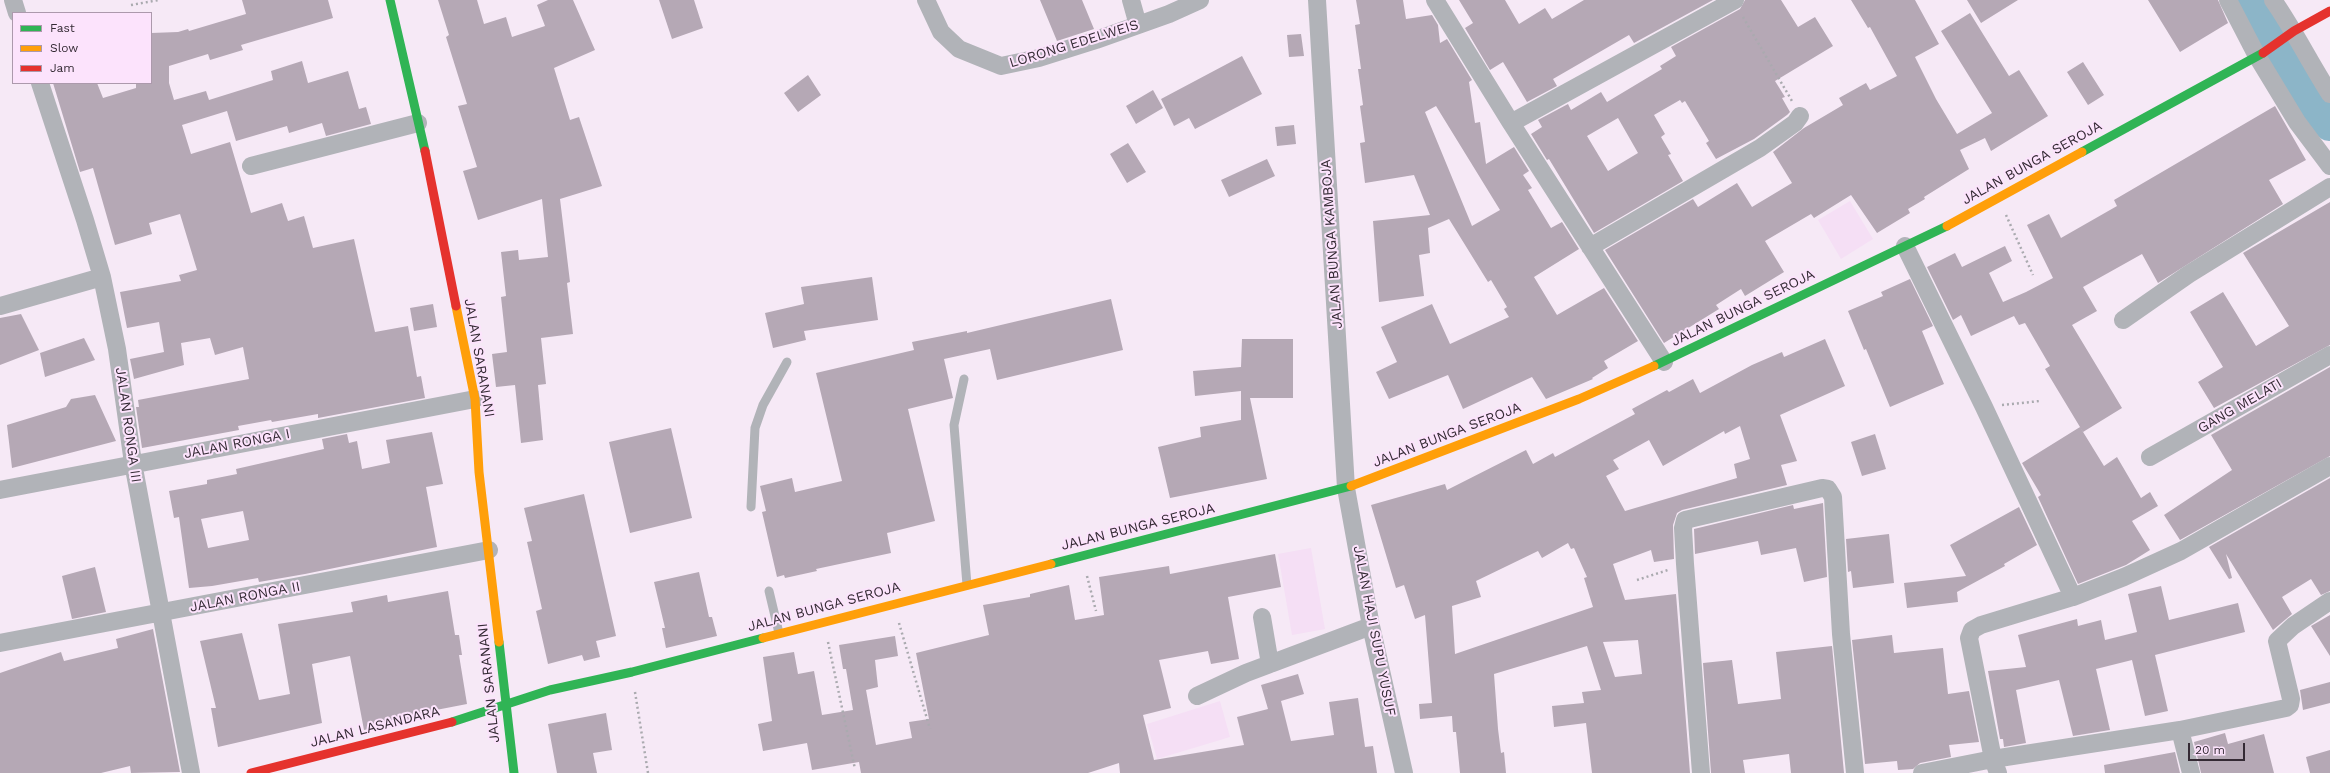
<!DOCTYPE html>
<html>
<head>
<meta charset="utf-8">
<style>
  body { margin:0 }
  #map { position:relative; width:2330px; height:773px; overflow:hidden; background:#f6e9f6; font-family:"Work Sans",sans-serif }
  canvas { display:block }
  .legend { position:absolute; left:12px; top:12px; width:140px; height:72px; box-sizing:border-box; background:#fce3fc; border:1px solid #ac99ac; margin:0; padding:5px 7px; list-style:none; font-size:12px; color:#342a34 }
  .legend li { display:flex; align-items:center; gap:8px; height:20px }
  .legend b { width:20px; border:1px solid #ac99ac }
  .scale { position:absolute; left:2188px; top:743px; width:57px; height:18px; box-sizing:border-box; border:2px solid #342a34; border-top:0; padding-left:5px; font-size:12px; line-height:14px; white-space:nowrap; color:#342a34; -webkit-text-stroke:3px #fce3fc; paint-order:stroke }
</style>
</head>
<body>
<div id="map">
<canvas width="2330" height="773"></canvas>
<ul class="legend">
<li><b style="height:5px;background:#30b455"></b>Fast</li>
<li><b style="height:5px;background:#ff9f0a"></b>Slow</li>
<li><b style="height:5px;background:#e5322d"></b>Jam</li>
</ul>
<div class="scale">20 m</div>
</div>
<script>
const ctx = document.querySelector('canvas').getContext('2d');
ctx.lineJoin = 'round';
function fill(path, color) { ctx.fillStyle = color; ctx.fill(path, 'evenodd'); }
function stroke(path, color, width, dash) { ctx.strokeStyle = color; ctx.lineWidth = width; ctx.lineCap = dash ? 'butt' : 'round'; ctx.setLineDash(dash || []); ctx.stroke(path); }
function write(font, color, halo, rows, align = 'center') {
  ctx.font = font + ' "Work Sans",sans-serif'; ctx.lineWidth = 4; ctx.setLineDash([]); ctx.textBaseline = 'middle'; ctx.strokeStyle = halo; ctx.fillStyle = color; for (const [text, x, y, turn = 0] of rows) {
    ctx.save(); ctx.translate(x, y); ctx.rotate((+turn || 0) * Math.PI / 180); ctx.textAlign = isNaN(turn) ? turn : align; if (halo) ctx.strokeText(text, 0, 0); ctx.fillText(text, 0, 0); ctx.restore();
  }
}
const built = new Path2D(`
  M1850,201L1873,239L1841,259L1818,220Z
  M1311,548L1325,629L1292,635L1278,554Z
  M1220,701L1230,737L1157,759L1147,724Z`);
const river = new Path2D(`
  M2245,0L2291,72L2330,124`);
const building = new Path2D(`
  M242,0H328L333,18L241,45L243,50L210,60L208,54L169,66V83L174,100L206,91L209,100L273,80L271,71L302,61L308,83L348,71L359,109L366,107L371,124L326,136L322,123L289,133L287,126L236,141L227,111L182,125L191,154L230,142L251,213L282,203L288,221L304,216L313,248L354,239L375,332L408,326L417,377L421,376L425,398L318,418V414L272,422L271,420L238,426L239,430L142,448L136,407H139L138,400L249,379L243,347L215,355L210,338L181,343L184,365L134,379L130,359L164,352L159,322L127,328L120,292L181,281L179,275L197,270L180,214L149,223L152,234L115,245L93,168L80,172L53,83H97L103,98L136,88V83H151V33L178,32L188,29L189,31L246,14Z
  M438,0H477L484,24L506,17L512,37L545,26L537,5L548,0H573L595,50L554,68L570,120L579,117L602,186L560,199L570,282L567,283L573,334L541,338L546,384L538,385L543,440L521,443L515,385L496,387L492,354L507,352L501,297L506,296L501,252L518,250L519,260L548,257L542,199L478,220L463,171L477,167L458,106L467,104L446,37L449,35Z
  M659,0H694L703,28L672,39Z
  M1040,0H1082L1094,29L1057,41Z
  M1356,0H1403L1406,19L1432,15L1438,25L1440,43L1447,39L1472,80L1469,82L1475,123L1480,122L1486,164L1514,147L1529,171L1523,175L1532,188L1528,190L1551,228L1562,222L1579,249L1534,277L1557,315L1604,288L1638,341L1604,361L1608,368L1592,378L1593,379L1546,399L1532,377L1463,409L1448,375L1389,399L1376,372L1397,362L1381,327L1432,304L1450,344L1509,317L1504,309L1507,307L1491,280L1488,282L1449,219L1428,228L1430,253L1419,255L1424,296L1379,302L1373,221L1430,215L1414,175L1365,183L1360,143L1365,142L1360,106L1363,105L1358,69H1361L1355,25L1360,24ZM1436,106L1500,210L1472,226L1425,112Z
  M1459,0H1505L1519,24L1545,8L1552,19L1584,0H1713L1634,43L1629,35L1553,79L1557,86L1527,102L1503,62L1490,70L1465,28L1473,23Z
  M1745,0H1781L1798,27L1815,17L1833,46L1775,81L1785,97L1782,98L1790,112L1787,115L1754,139L1716,159L1706,143L1709,141L1685,101L1682,103L1680,100L1654,115L1665,134L1661,137L1671,154L1668,155L1683,181L1594,233L1549,159L1547,160L1531,134L1542,127L1538,120L1568,104L1571,110L1601,92L1607,102L1662,69L1660,66L1676,56L1671,47L1740,9ZM1618,118L1638,153L1608,171L1587,136Z
  M1851,0H1915L1939,44L1915,57L1936,99L1957,134L1992,113L1941,31L1970,13L2009,76L2019,70L2048,116L1991,151L1985,138L1960,150L1969,169L1924,197L1925,199L1908,209L1910,213L1877,233L1851,195L1814,218L1811,214L1765,241L1784,272L1745,296L1741,289L1716,305L1719,309L1664,343L1605,250L1693,199L1698,207L1737,183L1752,207L1792,183L1773,152L1804,128L1843,105L1839,98L1866,83L1870,90L1897,76L1870,27L1868,28Z
  M1967,0H2018L1981,23Z
  M2148,0H2218L2228,23L2180,52Z
  M1301,34L1304,56L1289,57L1287,35Z
  M1242,56L1262,94L1195,129L1189,118L1174,126L1161,99Z
  M2083,62L2104,95L2088,105L2067,72Z
  M808,75L821,95L798,112L784,93Z
  M1153,90L1163,108L1136,124L1126,106Z
  M2275,106L2306,160L2269,180L2283,204L2158,283L2142,254L2083,287L2097,311L2072,325L2122,408L2083,432L2045,369L2050,366L2025,323L2019,325L2014,316L1971,336L1961,315L1953,320L1927,267L1955,253L1962,267L2005,246L2012,261L1989,273L2003,302L2026,292L2053,278L2027,225L2049,214L2061,238L2117,206L2114,200Z
  M1294,125L1296,144L1277,146L1275,127Z
  M1128,143L1146,172L1127,183L1110,154Z
  M1267,159L1275,176L1229,197L1221,180Z
  M2330,202V345L2214,408L2198,382L2223,367L2190,312L2223,292L2256,346L2289,326L2243,253Z
  M872,277L878,320L804,331L806,340L773,348L765,313L804,304L801,287Z
  M1910,279L1933,326L1922,331L1944,384L1890,407L1866,349L1864,350L1848,311L1883,296L1881,292Z
  M1111,299L1123,350L997,380L990,349L944,359L953,398L908,409L935,521L887,533L891,553L816,569L817,571L785,578L784,575L777,577L762,512L766,511L760,486L792,478L795,492L842,481L816,373L914,350L912,342L967,331V333Z
  M433,304L437,327L414,331L410,308Z
  M21,314L39,350L0,365V318Z
  M84,338L95,360L45,377L40,353Z
  M1242,339H1293V398H1250L1267,479L1170,498L1158,447L1201,437L1200,427L1241,420V391L1195,396L1193,371L1241,367Z
  M1825,339L1845,386L1780,415L1797,461L1781,465L1787,485L1682,510L1677,513L1673,525L1674,559L1654,562L1651,550L1613,564L1625,600L1676,594L1690,773H1592L1586,723L1554,727L1552,706L1584,703L1582,692L1601,690L1587,646L1494,674L1498,729L1501,753L1504,752L1506,773H1460L1456,732H1453L1452,716L1420,719L1419,704L1432,703L1425,615L1415,619L1404,585L1396,588L1371,505L1445,484L1447,490L1526,450L1533,464L1553,453L1555,457L1635,414L1632,409L1667,390L1669,392L1693,379L1700,393L1752,365L1782,352L1784,357ZM1740,426L1750,459L1734,464L1737,478L1625,511L1606,476L1619,469L1613,460L1649,440L1663,466L1724,431L1725,434ZM1568,543L1571,549L1574,548L1587,577L1584,578L1593,607L1455,654L1452,606L1481,597L1476,581L1538,551L1542,558ZM1638,640L1642,674L1615,677L1603,642Z
  M2330,367V456L2180,540L2164,515L2232,470L2211,435Z
  M95,395L116,441L12,468L7,425L66,407L71,399Z
  M2080,427L2104,466L2117,457L2141,498L2150,492L2158,506L2132,521L2150,550L2126,565L2078,584L2038,497L2041,495L2022,463Z
  M671,428L692,518L630,533L609,442Z
  M432,432L443,484L426,487L437,547L305,574L259,582L258,578L212,586L189,588L179,517L174,518L169,491L207,484V480L237,474L236,469L324,449L322,439L347,434L349,443L357,441L362,469L390,463L386,440ZM243,511L249,540L208,548L201,519Z
  M1875,434L1886,469L1862,476L1851,442Z
  M2330,478V591L2321,595L2311,579L2282,597L2292,614L2273,630L2226,554L2232,578L2229,579L2209,547Z
  M584,494L616,636L596,641L600,657L584,661L582,655L548,664L536,611L542,609L527,542L532,541L524,508Z
  M1823,503L1827,577L1804,582L1796,548L1761,555L1758,541L1695,554L1694,529L1793,505L1794,509Z
  M2019,507L2037,545L2004,564L2005,566L1957,592L1958,602L1907,608L1904,583L1966,576L1950,545Z
  M1889,534L1894,583L1853,588L1851,571L1848,572L1846,539Z
  M1275,554L1281,587L1228,597L1239,659L1211,664L1208,651L1159,660L1171,708L1143,715L1154,760L1244,745L1237,717L1268,709L1261,685L1298,674L1304,694L1281,701L1291,741L1334,735L1329,702L1358,698L1365,747L1373,746L1377,773H1120L1119,763L1088,773H861L859,762L812,770L807,743L763,751L758,724L772,721L763,657L794,652L798,674L814,671L822,715L853,710L846,669H843L839,645L895,636L898,656L875,660L878,687L866,690L876,745L912,738L909,722L929,719L916,653L989,635L983,605L1030,597V594L1069,585L1075,620L1104,615L1099,577L1169,566L1170,574Z
  M95,567L106,612L72,619L62,576Z
  M699,572L709,617H712L717,636L666,648L662,628H665L654,582Z
  M2161,586L2169,620L2238,603L2245,632L2155,655L2168,711L2145,716L2132,660L2096,669L2110,730L2073,736L2059,680L2016,690L2026,743L2004,747L2003,739H2000L1988,671L2026,667L2018,635L2077,619L2078,626L2101,620L2105,640L2137,632L2128,594Z
  M448,591L455,635H459L462,655H459L467,704L436,710V713L429,716L364,730L350,656L312,664L322,723L218,747L211,708H216L200,641L242,633L259,700L290,694L278,624L353,612L351,602L387,595L388,602Z
  M2330,615V656L2311,626Z
  M153,629L180,772L131,773L130,766L101,773H0V673L61,652L64,661L118,648L116,639Z
  M1892,635L1894,653L1943,648L1948,694L1969,691L1979,742L1949,745L1951,757L1920,763L1913,769L1898,770L1897,761L1865,764L1852,640Z
  M1832,646L1844,773H1791L1789,754L1743,760L1745,773H1711L1703,663L1732,660L1738,704L1781,699L1776,652Z
  M2330,682V703L2303,710L2300,690Z
  M606,713L612,750L593,753L597,773H557L548,724Z
  M2225,733L2228,744L2264,734L2274,773H2201L2194,742Z
  M2330,750V773H2310L2306,757Z
  M2175,752L2180,773H2105L2104,765Z`);
const path = new Path2D(`
  M131,5L159,0
  M1743,17L1792,101
  M2006,215L2033,275
  M2002,405L2040,401
  M1087,576L1096,611
  M1637,580L1668,570
  M899,623L930,729
  M828,642L855,769
  M635,692L648,773`);
const lane = new Path2D(`
  M964,379L954,425L967,585
  M751,507L755,428L763,405L787,362
  M769,591L779,633`);
const street = new Path2D(`
  M13,0L17,13
  M926,0L941,32L959,49L1001,66L1039,58L1096,40L1169,14L1200,0
  M1131,0L1138,25
  M1317,0L1346,488L1371,626L1404,773
  M1435,0L1511,123L1735,0
  M2228,0L2257,56L2297,122L2330,166
  M2273,0C2294,30 2310,63 2330,94
  M40,83L85,220L102,277L117,349L133,463L191,773
  M1511,123L1664,362
  M251,166L418,123
  M1905,246L1984,407L2073,597L2124,577L2181,551L2330,466
  M1590,247L1760,148L1795,123L1800,116
  M0,306L102,277
  M2123,320L2189,274L2330,187
  M2150,457L2330,355
  M0,490L475,399
  M1262,617L1270,664
  M0,643L489,550
  M1197,696L1246,673L1371,626
  M2180,730L2191,773
  M1701,773L1685,564L1683,528L1685,520L1822,488L1828,489L1833,497L1841,634L1855,773
  M1922,773L1993,759L2180,730L2286,708L2290,705L2291,699L2277,641L2293,626L2330,601
  M1998,773L1993,759L1969,638L1972,630L1981,625L2073,597`);
const fast = new Path2D(`
  M390,0L425,151
  M2082,152L2263,53
  M1654,366L1947,226
  M1051,564L1351,486
  M499,642L514,773
  M452,722L550,690L632,672L763,638`);
const slow = new Path2D(`
  M1947,226L2082,152
  M456,306L475,399L479,472L499,642
  M1351,486L1579,399L1654,366
  M763,638L1051,564`);
const jam = new Path2D(`
  M2263,53L2294,31L2330,11
  M425,151L456,306
  M251,773L452,722`);
const streetNames = [
  ["LORONG EDELWEIS",1074,44,-17],
  ["JALAN BUNGA SEROJA",2032,163,-29],
  ["JALAN BUNGA KAMBOJA",1332,244,-94],
  ["JALAN BUNGA SEROJA",1743,308,-26],
  ["JALAN SARANANI",479,358,80],
  ["GANG MELATI",2240,406,-30],
  ["JALAN RONGA III",128,425,82],
  ["JALAN BUNGA SEROJA",1447,435,-21],
  ["JALAN RONGA I",237,444,-11],
  ["JALAN BUNGA SEROJA",1138,527,-14],
  ["JALAN RONGA II",245,597,-11],
  ["JALAN BUNGA SEROJA",824,607,-15],
  ["JALAN HAJI SUPU YUSUF",1374,631,79],
  ["JALAN SARANANI",489,683,-96],
  ["JALAN LASANDARA",375,727,-14]
];
fill(built, '#f5dff5');
stroke(river, '#8cb5c8', 34);
fill(building, '#b5a8b5');
stroke(path, '#aaaaaf', 2.5, [2, 3]);
stroke(lane, '#b1b3b8', 9);
stroke(street, '#b1b3b8', 18);
stroke(fast, '#30b455', 9);
stroke(slow, '#ff9f0a', 9);
stroke(jam, '#e5322d', 9);
write('14px', '#342a34', '#fce3fc', streetNames);
</script>
</body>
</html>
